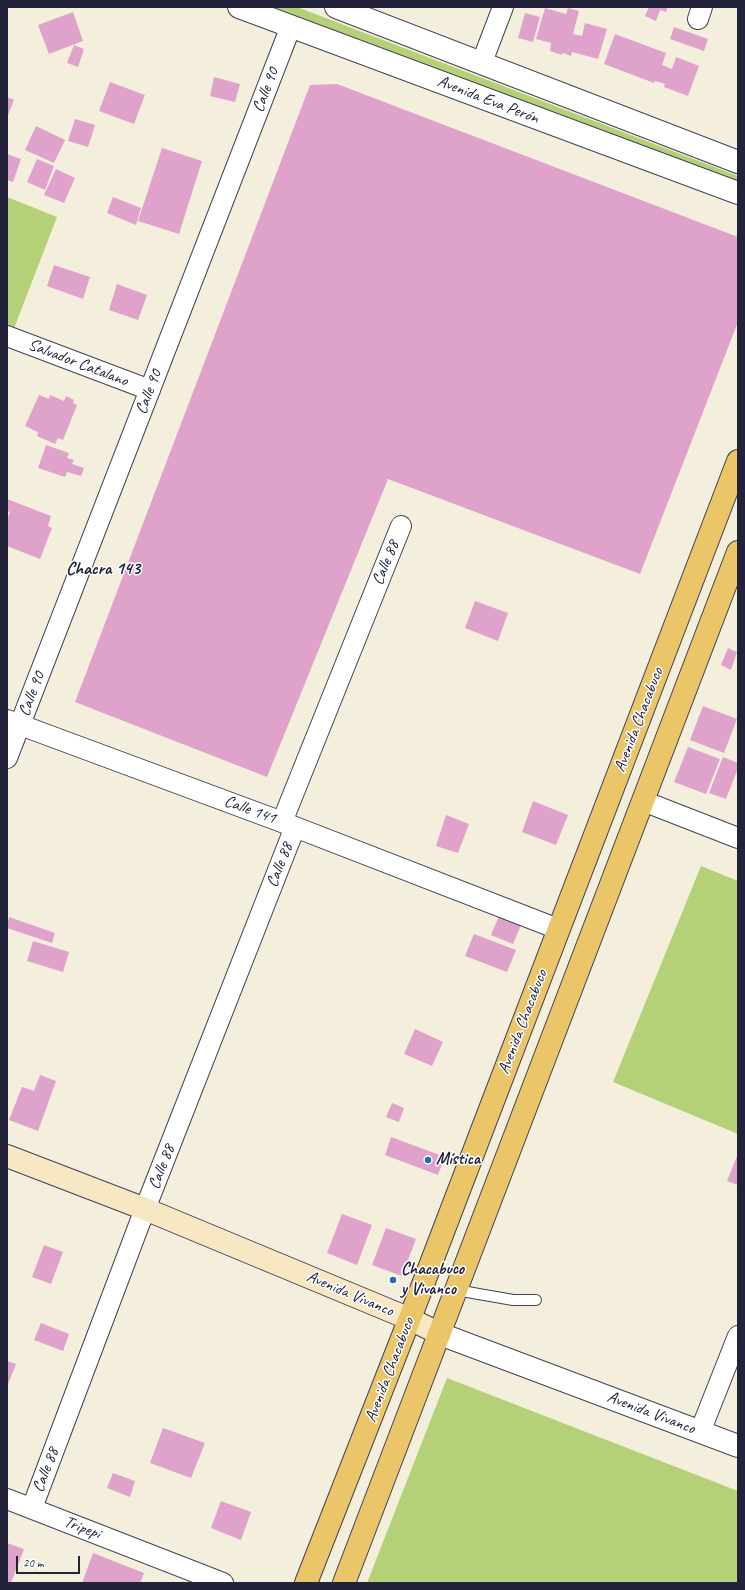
<!DOCTYPE html>
<html>
<head>
<meta charset="utf-8">
<style>
  body { margin:0 }
  #map { position:relative; width:745px; height:1590px; overflow:hidden; background:#f4efdd; font-family:Caveat,sans-serif }
  canvas { display:block }
  .frame { position:absolute; inset:0; border:8px solid #22223b; pointer-events:none }
  .scale { position:absolute; left:16px; top:1556px; width:64px; height:18px; box-sizing:border-box; border:2px solid #22223b; border-top:0; padding-left:5px; font-size:12px; line-height:14px; white-space:nowrap; color:#22223b; -webkit-text-stroke:3px #fff; paint-order:stroke }
</style>
</head>
<body>
<div id="map">
<canvas width="745" height="1590"></canvas>
<div class="frame"></div>
<div class="scale">20 m</div>
</div>
<script>
const ctx = document.querySelector('canvas').getContext('2d');
ctx.lineJoin = 'round';
function fill(path, color) { ctx.fillStyle = color; ctx.fill(path, 'evenodd'); }
function stroke(path, color, width, dash) { ctx.strokeStyle = color; ctx.lineWidth = width; ctx.lineCap = dash ? 'butt' : 'round'; ctx.setLineDash(dash || []); ctx.stroke(path); }
function write(font, color, halo, rows, align = 'center') {
  ctx.font = font + ' Caveat,sans-serif'; ctx.lineWidth = 3; ctx.setLineDash([]); ctx.textBaseline = 'middle'; ctx.strokeStyle = halo; ctx.fillStyle = color; for (const [text, x, y, turn = 0] of rows) {
    ctx.save(); ctx.translate(x, y); ctx.rotate((+turn || 0) * Math.PI / 180); ctx.textAlign = isNaN(turn) ? turn : align; if (halo) ctx.strokeText(text, 0, 0); ctx.fillText(text, 0, 0); ctx.restore();
  }
}
const green = new Path2D(`
  M259,7H297L738,176V191Z
  M7,197L57,217L13,331L7,329Z
  M701,866L738,881V1134L613,1082Z
  M447,1378L738,1491V1583H367Z`);
const building = new Path2D(`
  M649,7H668L666,12L660,10L656,21L645,16Z
  M545,8L566,14L568,8L579,11L573,34L582,36L585,23L607,29L598,59L572,52L571,56L563,53L562,55L550,51L551,43L536,39Z
  M73,12L83,41L49,54L38,25Z
  M525,13L540,17L533,42L518,38Z
  M674,27L708,39L704,51L670,39Z
  M615,34L666,53L662,65L672,69L676,57L699,66L688,96L664,87L665,84L655,81L654,83L604,64Z
  M74,45L84,49L78,67L67,63Z
  M214,77L240,84L235,102L210,96Z
  M110,82L145,95L134,124L99,111Z
  M337,84L738,237V322L640,574L388,479L267,777L75,702L310,85Z
  M7,97L14,100L7,118Z
  M75,119L95,125L88,147L68,141Z
  M36,126L65,140L54,163L25,150Z
  M162,148L202,161L179,234L138,221Z
  M7,154L21,159L13,182L7,180Z
  M37,159L54,166L45,190L27,182Z
  M56,169L75,178L64,203L44,195Z
  M113,197L141,208L136,225L107,213Z
  M54,265L90,277L83,299L47,286Z
  M117,284L147,295L138,320L109,310Z
  M39,395L49,399L50,395L64,401L66,396L74,400L73,403L77,405L63,440L58,438L55,444L37,436L38,432L25,426Z
  M46,445L69,453L67,458L74,460L72,464L84,468L81,476L67,472L65,477L38,468Z
  M7,499L51,516L48,526L52,528L40,559L7,546V520L10,512L7,511Z
  M475,601L508,613L498,641L465,628Z
  M728,648L737,652L731,670L721,665Z
  M703,706L737,719L724,753L690,740Z
  M688,747L720,759L706,794L674,782Z
  M723,757L738,763V768L726,799L709,793Z
  M533,801L568,815L556,845L522,832Z
  M446,815L469,824L458,853L436,846Z
  M499,916L521,925L513,944L491,935Z
  M9,917L55,933L52,943L7,928Z
  M474,934L516,950L507,972L465,956Z
  M33,941L69,952L63,972L27,961Z
  M415,1029L443,1042L432,1066L404,1054Z
  M40,1075L56,1081L38,1131L9,1120L22,1087L34,1091Z
  M392,1103L404,1108L399,1122L386,1117Z
  M391,1137L445,1157L438,1175L385,1155Z
  M737,1156L738,1157V1185L727,1181Z
  M342,1214L372,1225L357,1265L327,1253Z
  M386,1228L416,1239L402,1276L372,1265Z
  M44,1245L63,1252L51,1284L32,1277Z
  M41,1323L69,1334L63,1351L34,1340Z
  M7,1361L16,1364L7,1387Z
  M163,1428L205,1443L191,1478L150,1463Z
  M113,1473L135,1481L130,1497L107,1488Z
  M221,1501L251,1512L241,1540L211,1528Z
  M7,1543L24,1549L11,1583H7Z
  M93,1553L144,1573L140,1583H82Z`);
const service = new Path2D(`
  M456,1290L513,1300H536`);
const minor = new Path2D(`
  M698,19L702,7
  M482,62L503,7
  M7,336L150,390
  M7,720L282,822L558,929
  M7,758L291,26
  M643,801L738,838
  M282,822L401,526
  M700,1432L738,1336
  M7,1499L223,1583
  M32,1508L145,1209L295,827`);
const tertiary = new Path2D(`
  M239,7L738,193
  M336,7L738,162
  M440,1334L738,1446`);
const secondary = new Path2D(`
  M7,1156L145,1209L410,1319L440,1334`);
const primary = new Path2D(`
  M306,1583L417,1300L738,461
  M344,1583L738,552`);
const markers = [
  [428,1160,4,"#1f6fb2"],
  [393,1280,4,"#1f6fb2"]
];
const streetNames = [
  ["Calle 90",266,90,-69],
  ["Avenida Eva Perón",488,100,21],
  ["Salvador Catalano",78,363,21],
  ["Calle 90",149,392,-69],
  ["Calle 88",386,563,-68],
  ["Calle 90",32,694,-69],
  ["Avenida Chacabuco",639,720,-69],
  ["Calle 141",250,810,20],
  ["Calle 88",280,865,-69],
  ["Avenida Chacabuco",523,1022,-69],
  ["Calle 88",162,1167,-69],
  ["Avenida Vivanco",350,1294,23],
  ["Avenida Chacabuco",390,1370,-69],
  ["Avenida Vivanco",651,1413,21],
  ["Calle 88",46,1470,-69],
  ["Tripepi",82,1528,21]
];
const poiNames = [
  ["Mística",436,1160],
  ["Chacabuco",401,1270],
  ["y Vivanco",401,1290]
];
const neighbourhoodNames = [
  ["Chacra 143",103,569]
];
fill(green, '#b5d177');
fill(building, '#dfa2cb');
stroke(service, '#424153', 12);
stroke(minor, '#424153', 22);
stroke(tertiary, '#424153', 24);
stroke(secondary, '#424153', 24);
stroke(primary, '#424153', 24);
stroke(service, '#fff', 10);
stroke(minor, '#fff', 20);
stroke(tertiary, '#fff', 22);
stroke(secondary, '#f7e8c3', 22);
stroke(primary, '#eac669', 22);
for (const [x, y, r, color] of markers) { const dot = new Path2D(); dot.arc(x, y, r, 0, 2 * Math.PI); ctx.fillStyle = color; ctx.fill(dot); stroke(dot, '#fff', 1.5); }
write('17px', '#22223b', '#fff', streetNames);
write('bold 17px', '#22223b', '#fff', poiNames, 'left');
write('bold 18px', '#22223b', '#fff', neighbourhoodNames);
</script>
</body>
</html>
